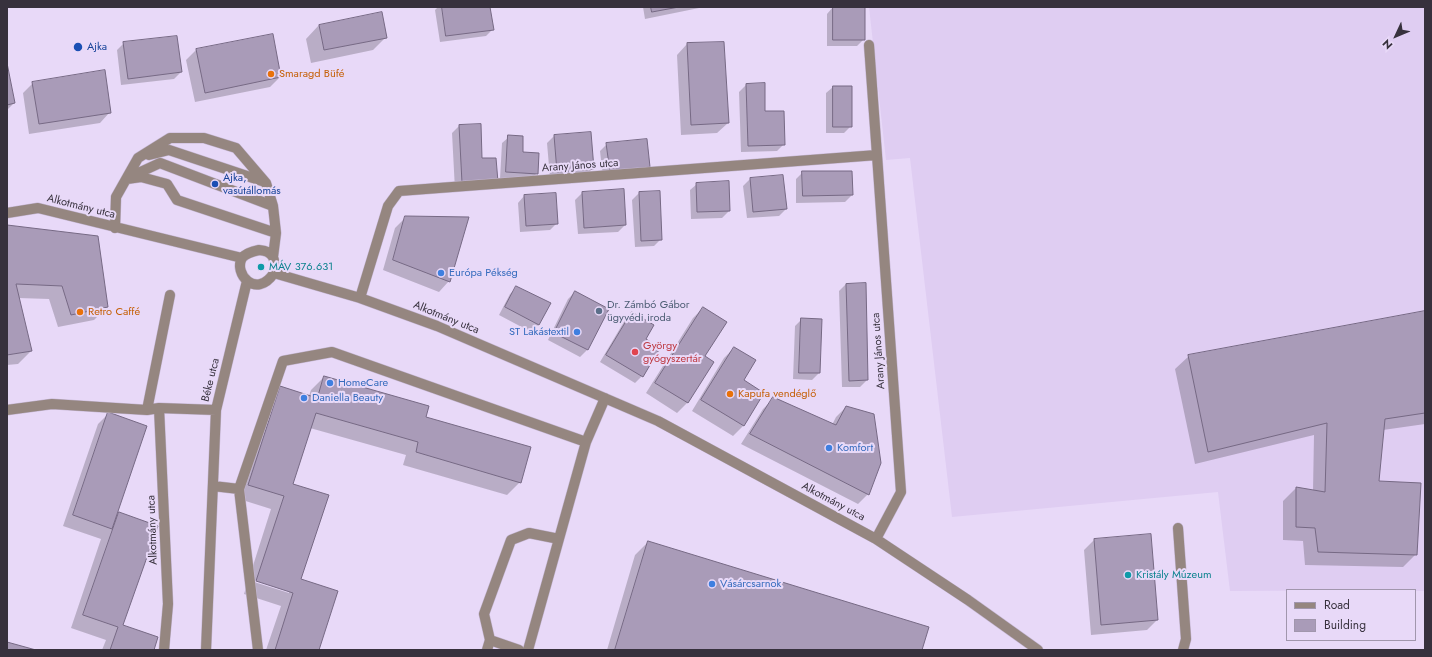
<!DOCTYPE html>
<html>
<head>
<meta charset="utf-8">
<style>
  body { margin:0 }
  #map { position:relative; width:1432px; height:657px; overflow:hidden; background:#e8d9f8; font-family:Jost,sans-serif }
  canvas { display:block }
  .frame { position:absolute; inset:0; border:8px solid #37313d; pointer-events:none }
  .legend { position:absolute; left:1286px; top:589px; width:130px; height:52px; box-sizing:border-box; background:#e8d9f8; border:1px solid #a196ad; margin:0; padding:5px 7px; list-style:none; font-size:12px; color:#37313d }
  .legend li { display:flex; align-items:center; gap:8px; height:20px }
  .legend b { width:20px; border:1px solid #a196ad }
  .north { position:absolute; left:1376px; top:16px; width:40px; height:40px; -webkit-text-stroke:3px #e8d9f8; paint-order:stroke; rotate:226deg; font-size:11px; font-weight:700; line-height:16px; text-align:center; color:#37313d }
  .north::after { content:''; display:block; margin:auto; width:14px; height:18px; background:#37313d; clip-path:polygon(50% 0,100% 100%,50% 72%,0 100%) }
</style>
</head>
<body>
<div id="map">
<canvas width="1432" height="657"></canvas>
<div class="frame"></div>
<ul class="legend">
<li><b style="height:5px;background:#958680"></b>Road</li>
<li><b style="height:11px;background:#a99bb8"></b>Building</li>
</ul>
<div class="north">N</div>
</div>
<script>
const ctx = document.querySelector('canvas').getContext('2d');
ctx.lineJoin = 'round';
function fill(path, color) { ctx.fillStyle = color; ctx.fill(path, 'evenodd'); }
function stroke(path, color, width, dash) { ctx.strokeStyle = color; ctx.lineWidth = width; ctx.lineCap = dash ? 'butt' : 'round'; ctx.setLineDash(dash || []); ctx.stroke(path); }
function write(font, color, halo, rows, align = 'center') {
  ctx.font = font + ' Jost,sans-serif'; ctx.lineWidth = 4; ctx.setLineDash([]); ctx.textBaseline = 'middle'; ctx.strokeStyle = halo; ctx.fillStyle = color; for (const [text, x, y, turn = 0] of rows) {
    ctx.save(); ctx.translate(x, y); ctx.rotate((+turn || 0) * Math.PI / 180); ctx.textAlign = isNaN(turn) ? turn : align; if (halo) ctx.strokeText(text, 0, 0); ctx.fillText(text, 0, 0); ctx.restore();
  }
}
const built = new Path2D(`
  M869,7H1425V591H1415V590L1230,591L1218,492L952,517L910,158L886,160Z`);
const shadow = new Path2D(`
  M438,7H489L493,29L486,36L440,42L435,10Z
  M643,7H704L645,19Z
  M833,7L864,39L857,46H827V14Z
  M381,13L386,37L373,50L311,63L306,39L319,25Z
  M272,35L280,77L270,87L195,102L186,60L196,50Z
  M124,43L181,72L174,79L121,85L117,50Z
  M687,44L728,123L717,133L681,135L677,55Z
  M7,68L14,103L7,110Z
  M33,83L110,112L100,123L29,134L23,93Z
  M746,85L784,144L777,151L741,152L739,92Z
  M833,87L851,126L844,133H826V93Z
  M459,126L481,159L455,190L452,133Z
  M554,136L593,168L586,175L550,178L547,143Z
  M509,137L537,173L530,180L500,179L502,143Z
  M607,144L649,167L642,174L603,178L600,151Z
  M803,172L852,195L845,202L796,203V179Z
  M750,179L786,209L779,216L747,218L743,186Z
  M697,184L729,211L722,218L691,219L690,190Z
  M582,193L625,225L618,232L578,234L575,200Z
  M639,193L661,239L654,246L635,247L632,200Z
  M524,196L557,223L550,230L520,232L518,203Z
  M406,217L449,281L439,292L383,270L395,228Z
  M7,226L107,307L94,320L58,327L49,299L18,298L31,351L18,364L7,365Z
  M846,284L867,380L860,387H842L839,291Z
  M517,287L549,304L538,325L531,332L499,315L510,294Z
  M575,292L608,309L587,350L580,357L548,340L568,299Z
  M703,308L704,356L713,362L687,403L677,413L646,393L693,318Z
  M1425,312V424L1383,430L1378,482L1416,554L1403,567L1305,565L1303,541L1283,540V501L1296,488L1313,491L1314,435L1195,464L1175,369L1189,356Z
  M632,313L642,376L635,383L600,362L625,320Z
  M802,319L819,373L812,380L793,379L795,326Z
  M734,348L742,380L763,393L743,426L733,436L692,411L724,358Z
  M324,377L424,417L520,482L507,495L403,465L406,455L310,428L292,484L300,580L318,650H266L281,606L244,594L271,509L236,498L267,400L281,387L309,396L311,390ZM252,579L289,591V593L251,581Z
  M774,398L832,425L836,417L846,407L868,494L858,504L741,444L763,409Z
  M109,413L115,517L119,513L122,625L153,650H102L106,640L71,628L101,539L63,526L98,424Z
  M1094,540L1157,620L1147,630L1091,635L1084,550Z
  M648,542L921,650H607L635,555Z`);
const building = new Path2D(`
  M442,7H490L494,30L446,36Z
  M651,7H679L652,12Z
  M833,7H865V40H833Z
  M382,12L387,38L324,50L319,25Z
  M273,34L281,77L205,93L196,49Z
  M177,36L182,72L128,79L123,42Z
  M724,42L729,123L691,125L687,43Z
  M7,63L15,103L7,105Z
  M105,70L111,113L39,124L32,82Z
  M765,83V111H784L785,145L748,146L746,84Z
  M833,86H852V127H833Z
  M481,124L482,158H496L498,182L462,183L459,125Z
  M591,132L594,169L557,172L554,135Z
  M508,135L523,136V152L539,153L538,174L506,172Z
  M647,139L650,167L610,172L606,143Z
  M802,171H852L853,195L803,196Z
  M783,175L787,209L753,212L750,178Z
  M729,181L730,211L697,212L696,183Z
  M624,189L626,225L584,228L582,192Z
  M660,191L662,240L641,241L639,192Z
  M556,193L558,224L526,226L524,195Z
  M405,216L469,217L450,282L393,260Z
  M7,225L98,236L108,307L71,315L62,286L16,284L32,351L7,355Z
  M866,283L868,380L849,381L846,284Z
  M516,286L551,303L539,325L505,307Z
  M575,291L609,309L588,350L554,333Z
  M703,307L727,322L705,356L714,362L688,403L655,383Z
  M1425,311V413L1385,419L1379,481L1421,483L1417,555L1318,552L1315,528L1296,527V487L1325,492L1327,423L1208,452L1188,355Z
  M632,312L654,325L646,339L660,348L643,377L606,355Z
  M801,318L822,319L820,373H799Z
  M734,347L756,360L744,380L764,393L744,426L701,400Z
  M324,376L429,406L426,417L531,447L521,483L416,452L418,442L316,413L293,484L329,495L301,579L338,591L319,650H275L293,593L256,581L284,496L248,485L280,386L317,398Z
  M773,397L836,425L846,406L874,414L881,463L869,495L750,434Z
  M108,412L147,426L112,529L73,515Z
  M119,512L158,526L123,625L158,637L154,650H110L118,627L83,615Z
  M1151,534L1158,620L1101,625L1094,539Z
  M648,541L929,627L922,650H615Z
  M7,642L36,650H7Z`);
const minor = new Path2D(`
  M869,45L877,155
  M149,155L169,150L265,182
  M134,175L160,163L273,206
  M127,179L141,177L167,184L177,200L276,233
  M7,213L38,208L242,258
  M115,228L116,197L138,158L170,138H204L236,148L266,183L273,206L276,233L273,257
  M259,250C274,251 276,260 274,273C256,300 233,273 242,258C246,253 254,251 259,250Z
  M274,273L360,298L437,326L658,421L876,539L968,600L1038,650
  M360,298L388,206L399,191L877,155L901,492L876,539
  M159,408L216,410
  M7,410L52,404L147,410L159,408L168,604L164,650
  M147,410L170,295
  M586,442L605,398
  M213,486L239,489
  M1178,528L1186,639L1183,650
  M206,650L216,410L247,281
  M258,650L239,489L283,361L332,352L586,442L528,650
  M487,650L490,640
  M519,650L490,640L484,614L511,540L529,533L559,539`);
const markers = [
  [78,47,5,"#1a4fb4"],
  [271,74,4,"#e8710a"],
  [215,184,4,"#1a4fb4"],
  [261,267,4,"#0f9aa8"],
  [441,273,4,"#3f7fe0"],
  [599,311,4,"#5c6f8a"],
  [80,312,4,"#e8710a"],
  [577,332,4,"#3f7fe0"],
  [635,352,4,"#e0444e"],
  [330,383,4,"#3f7fe0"],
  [730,394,4,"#e8710a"],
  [304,398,4,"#3f7fe0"],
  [829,448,4,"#3f7fe0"],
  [1128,575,4,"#0f9aa8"],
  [712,584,4,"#3f7fe0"]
];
const transitNames = [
  ["Ajka",87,47],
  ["Ajka,",223,178],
  ["vasútállomás",223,191]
];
const foodNames = [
  ["Smaragd Büfé",279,74],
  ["Retro Caffé",88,312],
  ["Kapufa vendéglő",738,394]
];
const streetNames = [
  ["Arany János utca",580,166,-4],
  ["Alkotmány utca",81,207,14],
  ["Alkotmány utca",446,318,22],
  ["Arany János utca",879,351,-94],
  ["Béke utca",211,380,-76],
  ["Alkotmány utca",833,502,28],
  ["Alkotmány utca",153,530,-92]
];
const cultureNames = [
  ["MÁV 376.631",269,267],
  ["Kristály Múzeum",1136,575]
];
const shopNames = [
  ["Európa Pékség",449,273],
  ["ST Lakástextil",569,332,"right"],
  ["HomeCare",338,383],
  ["Daniella Beauty",312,398],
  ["Komfort",837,448],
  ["Vásárcsarnok",720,584]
];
const serviceNames = [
  ["Dr. Zámbó Gábor",607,305],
  ["ügyvédi iroda",607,318]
];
const healthNames = [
  ["György",643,346],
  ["gyógyszertár",643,359]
];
fill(built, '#dfcdf2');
fill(shadow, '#0003');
fill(building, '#a99bb8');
stroke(building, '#766984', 1);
stroke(minor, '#c5b7d3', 11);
stroke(minor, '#958680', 10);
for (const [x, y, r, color] of markers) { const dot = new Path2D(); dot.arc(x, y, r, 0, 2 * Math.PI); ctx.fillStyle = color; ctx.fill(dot); stroke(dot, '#e8d9f8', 1.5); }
write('11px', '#164399', '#e8d9f8', transitNames, 'left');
write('11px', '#c56008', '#e8d9f8', foodNames, 'left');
write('11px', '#37313d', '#e8d9f8', streetNames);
write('11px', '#0d838f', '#e8d9f8', cultureNames, 'left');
write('11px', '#366cbe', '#e8d9f8', shopNames, 'left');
write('11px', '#4e5e75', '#e8d9f8', serviceNames, 'left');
write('11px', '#be3a42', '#e8d9f8', healthNames, 'left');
</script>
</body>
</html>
